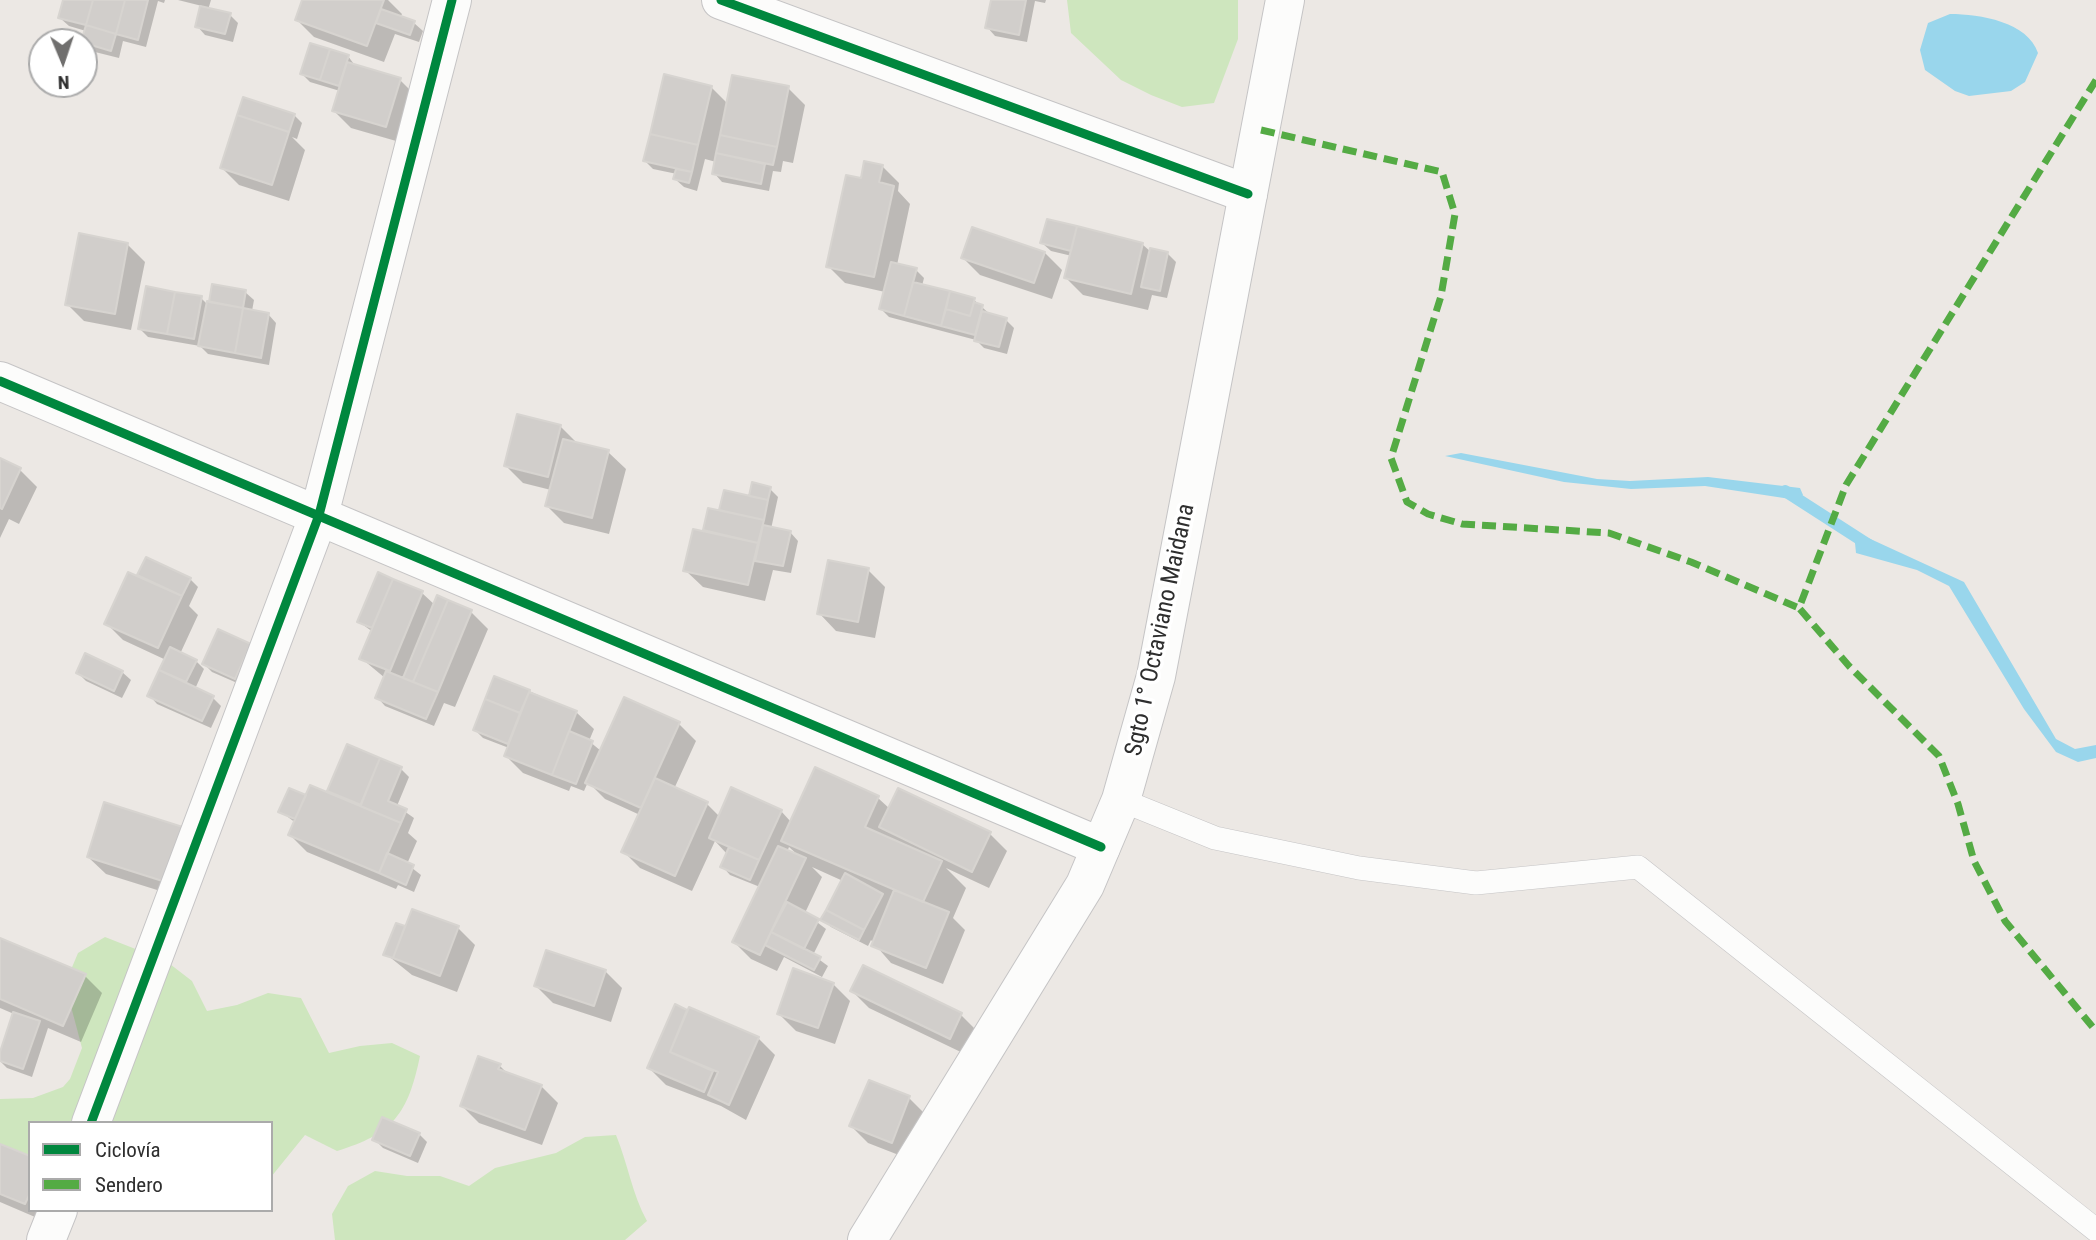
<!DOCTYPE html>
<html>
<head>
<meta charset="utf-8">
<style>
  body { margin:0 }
  #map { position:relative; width:2096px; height:1240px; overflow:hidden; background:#ece8e4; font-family:"Roboto Condensed",sans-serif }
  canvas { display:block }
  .legend { position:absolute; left:28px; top:1121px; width:245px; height:91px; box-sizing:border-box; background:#fff; border:2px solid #ababab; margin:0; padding:9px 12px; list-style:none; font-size:21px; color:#2e2e2e }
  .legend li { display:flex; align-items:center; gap:14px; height:35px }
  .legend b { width:35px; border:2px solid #ababab }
  .north { position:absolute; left:28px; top:28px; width:70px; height:70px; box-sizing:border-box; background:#fff; border:2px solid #ababab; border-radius:50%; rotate:178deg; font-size:19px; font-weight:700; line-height:28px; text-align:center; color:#2e2e2e }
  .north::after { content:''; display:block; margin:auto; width:24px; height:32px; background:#706f6e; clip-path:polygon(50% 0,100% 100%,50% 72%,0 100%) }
</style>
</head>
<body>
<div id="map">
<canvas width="2096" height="1240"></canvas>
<ul class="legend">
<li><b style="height:9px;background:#00873e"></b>Ciclovía</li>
<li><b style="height:9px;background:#54ab44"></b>Sendero</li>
</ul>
<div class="north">N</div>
</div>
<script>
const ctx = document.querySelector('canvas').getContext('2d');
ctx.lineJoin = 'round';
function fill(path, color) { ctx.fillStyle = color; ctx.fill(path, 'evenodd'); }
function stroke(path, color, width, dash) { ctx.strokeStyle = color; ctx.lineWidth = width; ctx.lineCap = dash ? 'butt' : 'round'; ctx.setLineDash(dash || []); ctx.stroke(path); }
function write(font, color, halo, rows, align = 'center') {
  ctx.font = font + ' "Roboto Condensed",sans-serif'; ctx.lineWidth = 7; ctx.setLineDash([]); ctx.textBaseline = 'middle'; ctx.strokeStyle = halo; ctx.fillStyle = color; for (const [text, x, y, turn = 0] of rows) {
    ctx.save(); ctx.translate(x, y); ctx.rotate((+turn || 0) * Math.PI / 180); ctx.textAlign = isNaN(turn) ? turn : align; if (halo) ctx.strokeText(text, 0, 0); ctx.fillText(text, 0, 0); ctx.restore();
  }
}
const green = new Path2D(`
  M1067,0H1238V39L1214,103L1182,107L1151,95L1121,80L1071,33Z
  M105,937L166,961L192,981L207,1011L237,1005L268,993L301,998L329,1053L360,1046L392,1043L420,1056C408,1114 393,1134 337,1151L305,1135L271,1177V1123H30V1154L6,1160L0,1154V1099L33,1098L63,1087L70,1079L82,1048L65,984L78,953Z
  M616,1135C628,1164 632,1194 647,1221L625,1240H335L332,1214L348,1186L375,1171L407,1176H440L469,1186L495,1168L556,1153L585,1137Z`);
const water = new Path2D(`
  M1950,14C1980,14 2028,22 2038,53L2025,82L2011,91L1969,96L1955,91L1925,70L1920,50L1928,23Z
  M1461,453L1597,479L1630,481L1708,477L1800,488L1803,495L1797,500L1705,486L1631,489L1564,482L1445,456Z
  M1864,536L1964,582L2056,739L2075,749L2096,745V758L2078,762L2056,752L2024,709L1949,586L1917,570L1856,553L1855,543Z`);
const shadow = new Path2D(`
  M65,0H165L164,3L158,1L146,47L123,41L119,58L91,51L84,44L86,31L69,26L60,18Z
  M178,0H211L208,10L230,15L238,23L233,42L205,35L197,26L202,6Z
  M304,0H388L402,14L400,18L414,23L423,31L419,42L395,34L384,62L314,37L297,20Z
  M993,0H1046L1045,3L1035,1L1027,42L995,36L987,27Z
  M348,56L356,67L400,80L417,97L403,143L351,128L334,111L340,91L310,82L302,74Z
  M711,87L728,104L788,88L805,105L793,163L783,161L781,172L773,171L769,191L722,182L714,173L716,162L705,159L697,191L684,187L675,179L677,174L653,169L645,161Z
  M294,115L302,123L297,139L292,137L305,150L289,201L239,185L222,168Z
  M882,166L899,183L898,191L910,204L897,265L916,270L924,278L922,286L974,300L992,316L1006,320L1014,328L1007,354L984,348L976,340L889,317L881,309L885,292L845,283L828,266L862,180Z
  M973,229L1045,253L1062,270L1052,299L980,275L963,258Z
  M1042,243L1142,244L1151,252L1168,254L1176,262L1167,298L1152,295L1148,310L1083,295L1066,278L1072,256L1051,251Z
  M127,244L145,262L131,330L84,321L67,304Z
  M245,292L254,300L252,311L268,314L276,323L269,365L208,354L200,346L148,337L140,329L201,298L209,306Z
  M560,426L578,444L608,452L626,469L609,534L564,523L547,506L551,490L523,483L506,466Z
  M0,460L20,470L37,487L19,524L9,519L0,538Z
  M770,489L778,497L771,529L790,532L798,541L791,573L773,570L765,601L703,587L685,570L709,534L705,530L721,512L725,492L750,498Z
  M868,570L885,587L875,638L836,631L819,613Z
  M139,575L190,579L198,587L189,606L198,615L180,654L196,661L204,669L195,689L213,698L221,706L211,728L157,704L149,695L166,660L123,640L106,623L145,581Z
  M379,575L422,593L435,605L471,612L488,629L455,707L444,703L434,726L385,706L377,697L385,678L361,658L373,632L359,622Z
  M250,646L244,686L212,672L204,664Z
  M122,672L131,680L122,698L86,681L78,673Z
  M529,691L576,712L594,729L589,741L601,751L679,724L696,741L674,789L707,804L720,817L781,811L791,822L815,770L878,798L890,809L990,834L1007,851L989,888L946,868L966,888L953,918L965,930L943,984L891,963L871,940L868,946L831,927L823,919L843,881L812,867L822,877L805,913L826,929L813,955L828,966L822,977L784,957L777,971L751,959L734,942L760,887L730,875L722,866L727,854L715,841L692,891L640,868L623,851L640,815L605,799L588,782L584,791L571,786L569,791L523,773L506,756L509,748L483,738L475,730ZM789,847L800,857L787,852Z
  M347,746L401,769L409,777L397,806L414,818L408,833L417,841L407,864L421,875L414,892L398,885L396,889L307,852L290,835L296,823L281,812L305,796L327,794Z
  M105,804L189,900L106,874L88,857Z
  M397,925L406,929L458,928L475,945L457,992L412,975L386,954Z
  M0,940L85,976L102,993L81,1042L48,1028L32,1077L7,1068L0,1061L14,1014L0,1008Z
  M864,967L961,1015L978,1032L967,1055L869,1008L852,991Z
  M605,971L622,988L611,1022L553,1003L536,986Z
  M833,984L850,1001L835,1044L796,1031L779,1014Z
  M675,1007L758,1038L775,1055L746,1120L721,1106L666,1085L649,1068Z
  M500,1066L508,1074L541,1086L558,1103L542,1145L479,1123L462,1106Z
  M870,1082L909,1098L926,1115L909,1159L868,1143L851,1126Z
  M419,1134L427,1142L418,1163L383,1148L375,1140Z
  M0,1145L30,1158V1210H46L42,1220L0,1202Z`);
const stream = new Path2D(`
  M1785,491L1872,547`);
const building = new Path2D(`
  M63,0H93L86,25L58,18Z
  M93,0H125L116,34L86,25Z
  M125,0H148L138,40L116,34Z
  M302,0H384L367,46L295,20Z
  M991,0H1026L1019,35L985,28Z
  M200,6L231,13L225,34L195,27Z
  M381,9L415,21L410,35L376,23Z
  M86,25L116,34L111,51L81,42Z
  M310,43L330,49L320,80L300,74Z
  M330,49L349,55L339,86L320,80Z
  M347,62L401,78L386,127L332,111Z
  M664,74L712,86L698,145L650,134Z
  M732,75L789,86L777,147L720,135Z
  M243,97L295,114L289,132L237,115Z
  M237,115L289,132L272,185L220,168Z
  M650,134L698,145L692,172L643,161Z
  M720,135L777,147L773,165L716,153Z
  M716,153L765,164L761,184L712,174Z
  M864,161L883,165L879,182L894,186L874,277L826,267L846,175L861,178Z
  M676,169L692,172L689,183L673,179Z
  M1047,219L1077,226L1071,251L1040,243Z
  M1077,226L1143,243L1131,294L1064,278Z
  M972,227L1045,252L1034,283L961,258Z
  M79,233L128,243L115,314L65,305Z
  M1150,248L1168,252L1160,291L1141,287Z
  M891,262L917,268L904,316L879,309Z
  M913,282L950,291L941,326L904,316Z
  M212,284L246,290L243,308L209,302Z
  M146,286L175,292L167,334L138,329Z
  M950,291L975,298L970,316L946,309Z
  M175,292L202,296L194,339L167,334Z
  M207,301L243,308L235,353L198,346Z
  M974,302L983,305L975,335L941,326L946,309L970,316Z
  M243,308L269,313L261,358L235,353Z
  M982,311L1007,318L999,347L974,341Z
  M517,414L561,425L548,477L504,466Z
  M563,439L609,450L592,518L545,506Z
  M0,458L21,468L2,509L0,508Z
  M752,482L771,487L768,500L749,496Z
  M724,490L768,500L764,520L719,510Z
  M708,508L764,520L758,543L703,530Z
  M763,525L791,531L783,566L755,561Z
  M693,529L758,543L748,585L683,571Z
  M146,557L191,578L182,596L137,575Z
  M828,560L869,568L858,622L817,614Z
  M128,572L182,596L158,648L104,624Z
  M378,572L393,579L372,628L357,622Z
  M393,579L423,591L390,671L359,659Z
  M437,595L448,600L413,682L403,678Z
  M448,600L472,610L438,692L413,682Z
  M218,629L251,644L235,679L202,664Z
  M170,647L197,660L186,682L159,670Z
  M85,653L123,671L114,691L76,673Z
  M159,670L214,696L202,721L147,696Z
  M386,671L438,692L426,719L375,698Z
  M494,676L530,690L520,713L485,699Z
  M529,692L577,711L552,775L504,756Z
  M624,697L680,722L641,808L585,783Z
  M485,699L520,713L508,744L473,730Z
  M569,731L593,741L576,784L552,775Z
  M347,744L380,758L361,805L327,791Z
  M380,758L402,767L388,801L407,809L401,823L360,806Z
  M815,767L879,796L865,827L942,861L923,902L781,841Z
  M655,778L708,802L675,876L621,852Z
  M310,785L401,823L379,873L288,835Z
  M731,787L782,810L759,860L709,838Z
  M289,788L306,795L295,819L278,812Z
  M898,788L991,832L972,872L879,827Z
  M104,802L189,829L172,884L87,857Z
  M778,846L806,858L760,955L732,942Z
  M729,847L759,860L750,880L720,867Z
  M387,853L414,865L406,885L379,873Z
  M845,873L883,894L864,930L826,910Z
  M894,890L949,912L926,968L871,946Z
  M787,902L819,919L804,949L771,932Z
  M412,909L459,926L440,976L393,958Z
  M826,910L864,930L859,940L820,920Z
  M396,923L405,926L393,958L383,955Z
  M771,932L821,957L814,970L765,945Z
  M0,938L86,974L63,1026L0,999Z
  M546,950L606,970L594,1006L534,986Z
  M863,965L962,1013L950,1039L850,991Z
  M793,968L834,983L818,1028L777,1014Z
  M675,1004L687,1010L670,1052L713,1071L704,1092L647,1068Z
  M689,1007L759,1037L729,1105L708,1095L718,1072L670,1052Z
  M13,1012L40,1021L23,1069L0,1061V1052Z
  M478,1056L501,1064L498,1069L542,1085L525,1130L460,1106Z
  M869,1080L910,1096L892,1143L849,1126Z
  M382,1117L420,1133L410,1156L372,1140Z
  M0,1144L30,1156V1193L25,1204L0,1194Z`);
const lane = new Path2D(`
  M1121,800L1215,838L1359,868L1476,883L1638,867L2096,1230`);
const street = new Path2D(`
  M721,0L1248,194
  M0,381L1101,847
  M91,1123L319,515L452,0
  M46,1240L58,1210`);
const secondary = new Path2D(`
  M867,1240L1085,885L1121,800L1156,676L1285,0`);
const quiet = new Path2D(`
  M2096,80L1846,485L1799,608L1849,666L1939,756L1958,804L1974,861L2005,921L2096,1031
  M1261,130L1442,172L1455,214L1441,296L1391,458L1407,502L1428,514L1462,524L1609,533L1691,562L1799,608`);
const cycleway = new Path2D(`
  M721,0L1248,194
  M0,381L1101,847
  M91,1123L319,515L452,0`);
const streetNames = [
  ["Sgto 1° Octaviano Maidana",1161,630,-78]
];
fill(green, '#cee6be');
fill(water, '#99d6ec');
fill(shadow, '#0003');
stroke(stream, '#99d6ec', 12);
fill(building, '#d1cecb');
stroke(building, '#d7d4d0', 2);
stroke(lane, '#c5c4c5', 24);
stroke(street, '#c5c4c5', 40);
stroke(secondary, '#c5c4c5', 40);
stroke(lane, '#fcfcfb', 23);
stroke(street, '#fcfcfb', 38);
stroke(secondary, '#fcfcfb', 38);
stroke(quiet, '#54ab44', 7, [14, 7]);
stroke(cycleway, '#00873e', 9);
write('24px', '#2e2e2e', '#fff', streetNames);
</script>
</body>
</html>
